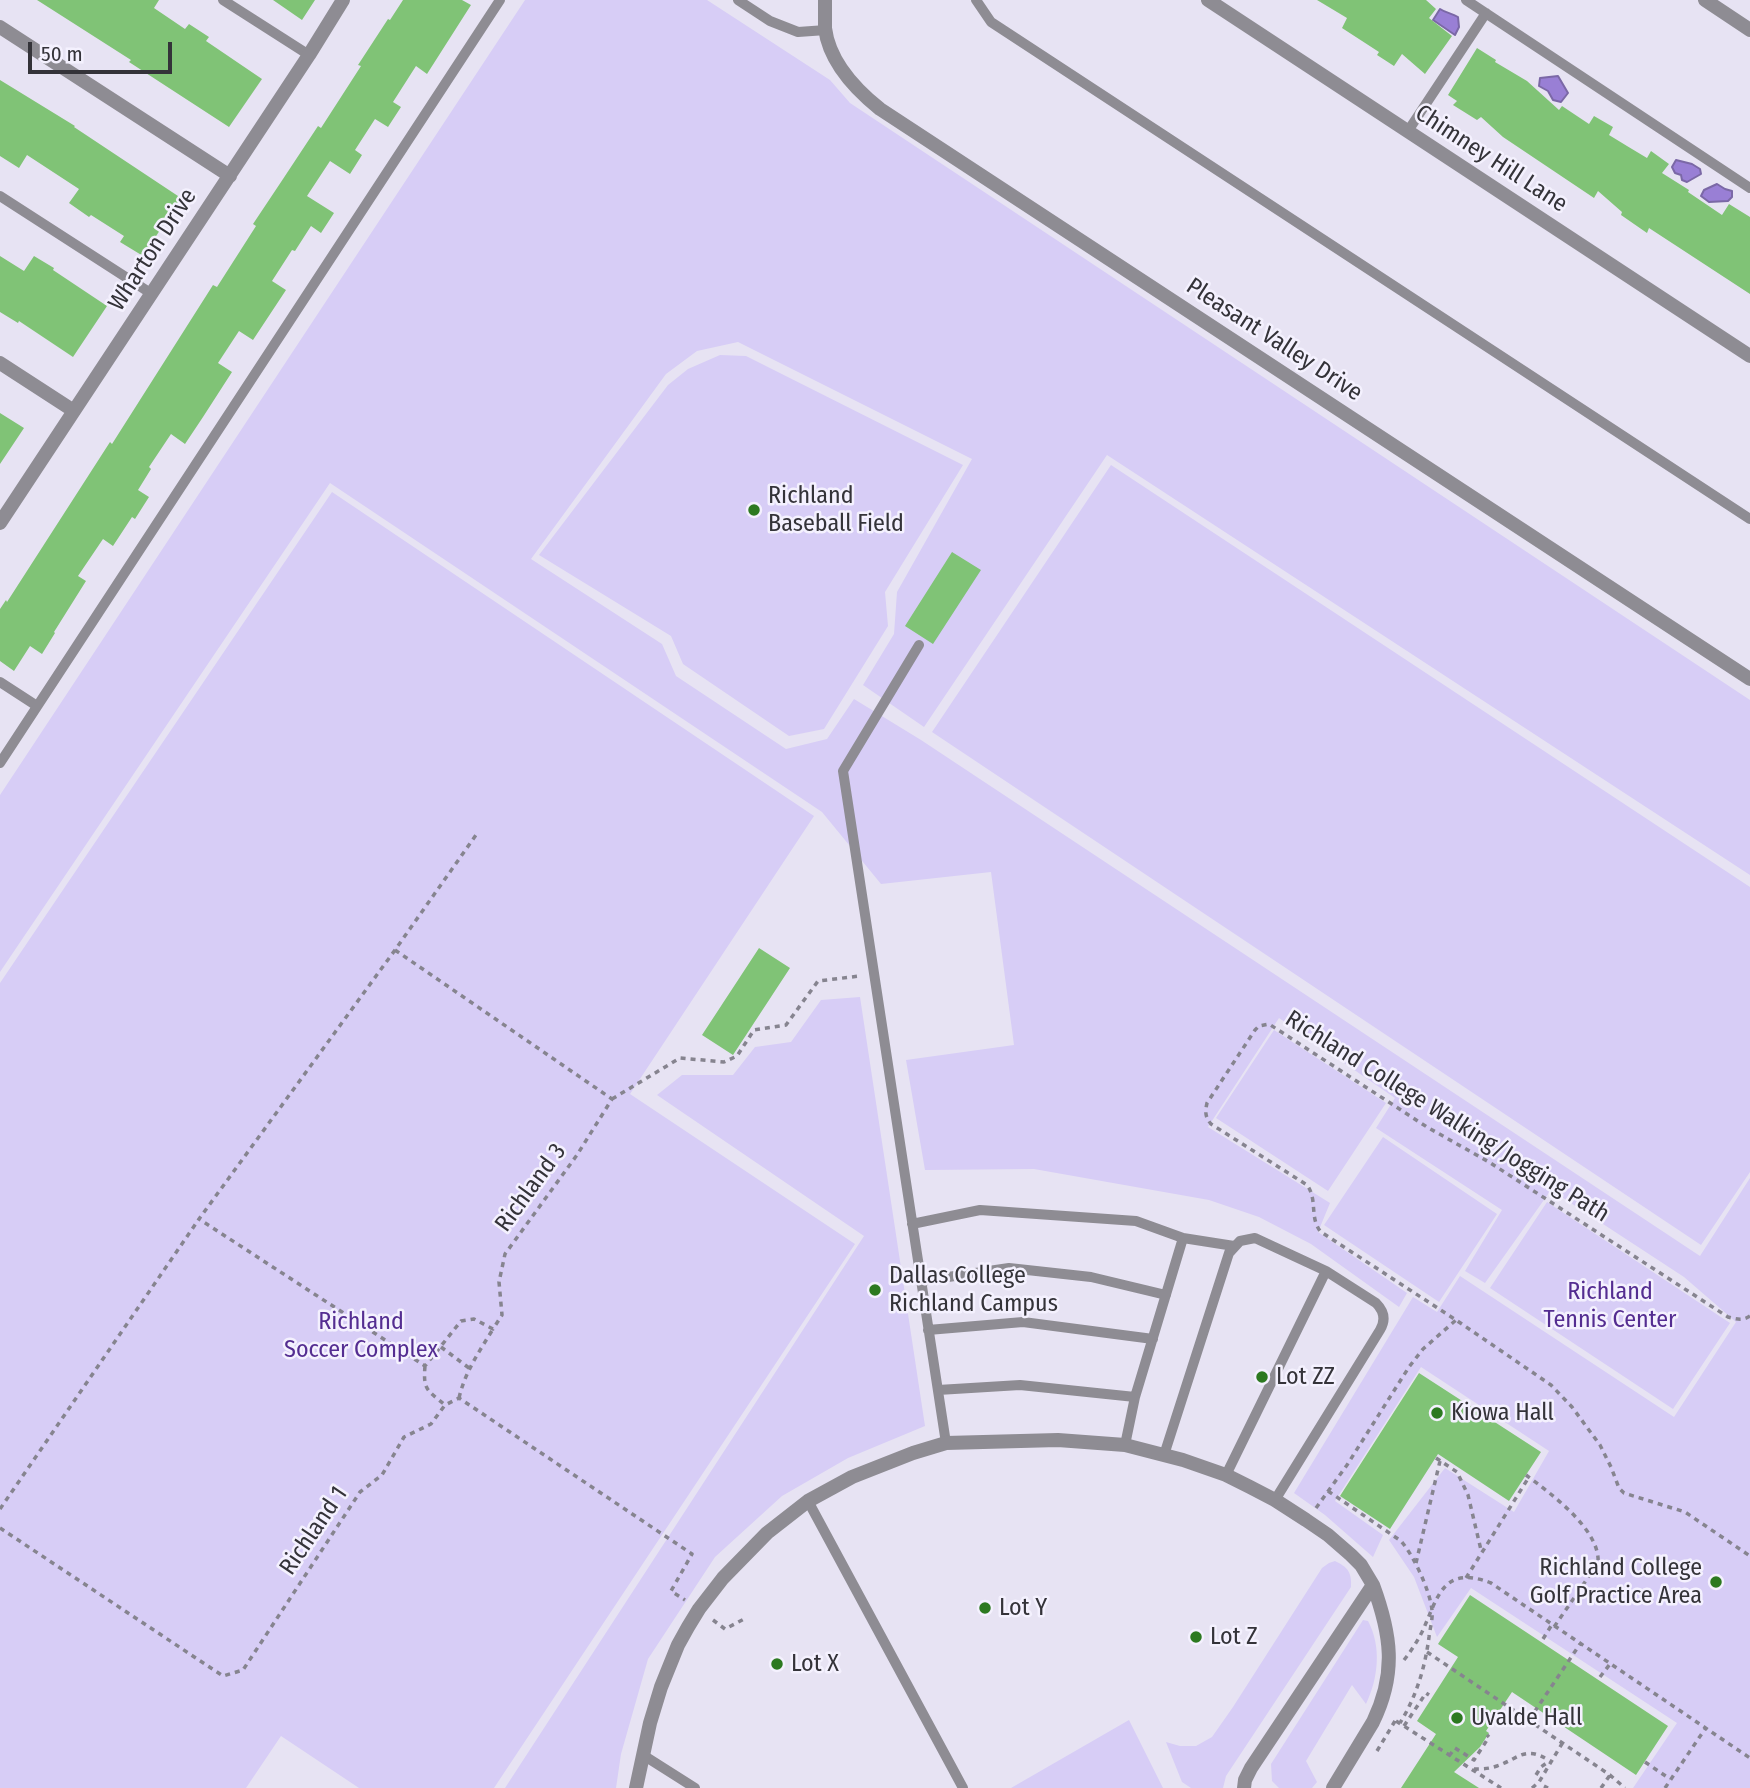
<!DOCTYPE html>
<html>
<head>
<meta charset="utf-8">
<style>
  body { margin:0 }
  #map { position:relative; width:1750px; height:1788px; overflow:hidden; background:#e7e3f3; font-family:"Fira Sans Condensed",sans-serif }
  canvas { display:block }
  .scale { position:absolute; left:28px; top:42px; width:144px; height:32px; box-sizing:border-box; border:4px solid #343339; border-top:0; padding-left:9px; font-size:21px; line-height:24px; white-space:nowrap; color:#343339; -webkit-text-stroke:5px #f4f1fe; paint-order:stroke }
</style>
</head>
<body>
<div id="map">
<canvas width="1750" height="1788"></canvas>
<div class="scale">50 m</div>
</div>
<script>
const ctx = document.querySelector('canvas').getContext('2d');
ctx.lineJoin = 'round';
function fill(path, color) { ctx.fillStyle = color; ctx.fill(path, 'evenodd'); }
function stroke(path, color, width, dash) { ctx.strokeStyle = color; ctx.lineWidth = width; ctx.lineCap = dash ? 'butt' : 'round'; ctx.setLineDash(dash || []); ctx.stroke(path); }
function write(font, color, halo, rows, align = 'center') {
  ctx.font = font + ' "Fira Sans Condensed",sans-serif'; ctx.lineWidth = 5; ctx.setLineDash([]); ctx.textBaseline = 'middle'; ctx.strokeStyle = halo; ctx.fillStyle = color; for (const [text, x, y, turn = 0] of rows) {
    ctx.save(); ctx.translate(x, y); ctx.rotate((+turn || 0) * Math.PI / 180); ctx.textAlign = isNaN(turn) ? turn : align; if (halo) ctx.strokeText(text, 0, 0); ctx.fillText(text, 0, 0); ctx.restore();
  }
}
const green = new Path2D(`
  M525,0H707L830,80L850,103L1750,700V875L1107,455L924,727L863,685L894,634L897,592L972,459L738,342L697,351L666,374L531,559L662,644L676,676L786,749L827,739L854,699L921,740L1700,1256L1750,1178V1788H1633L1677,1723L1471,1588L1437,1637L1414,1577L1389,1540L1445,1468L1514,1512L1549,1451L1421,1367L1335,1501L1383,1535L1373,1557L1325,1515L1294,1493L1413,1297L1437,1312L1460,1276L1674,1417L1736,1322L1684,1277L1551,1190L1485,1283L1465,1271L1502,1210L1376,1128L1395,1098L1279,1018L1208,1127L1330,1203L1318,1232L1407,1293L1399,1307L1311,1244L1259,1217L1209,1200L1034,1169L925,1170L906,1060L1014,1045L991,872L881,884L822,812L330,483L0,972V795Z
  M720,355L746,356L963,465L885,592L888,626L824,729L789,736L683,664L671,636L539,555L668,385L688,369Z
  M1111,465L1750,887V1172L1701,1245L932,732Z
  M332,492L814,816L630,1094L855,1244L494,1788H359L281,1736L246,1788H0V983Z
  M860,997L925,1426L848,1458L782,1496L715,1557L648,1659L621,1754L616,1788H505L864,1236L657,1095L682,1075H733L755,1047L791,1042L821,1000Z
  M1274,1030L1386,1103L1328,1191L1216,1118Z
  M1383,1137L1497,1214L1439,1302L1324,1225Z
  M1547,1202L1730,1323L1673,1409L1490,1288Z
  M1335,1561C1348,1567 1352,1573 1351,1587L1226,1776L1223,1788H1191L1182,1782L1166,1742L1180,1746H1196L1212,1737L1233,1707L1322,1568L1329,1563Z
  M1363,1620L1368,1621C1382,1647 1378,1679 1366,1704L1352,1685L1306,1761L1317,1782L1312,1788H1279L1272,1781L1271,1764Z
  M1129,1720L1163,1788H1011Z`);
const water = new Path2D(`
  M1440,9C1446,13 1451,13 1458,17L1459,27L1455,35L1433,20Z
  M1558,76L1568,93L1561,102L1553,100L1548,91L1539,86L1540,78Z
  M1676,160L1692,164L1700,169L1701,174L1687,182L1682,180L1681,175L1675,173L1672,167Z
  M1717,184L1725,189L1732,191V197L1728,201L1709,202L1701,196L1704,190Z`);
const building = new Path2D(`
  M37,0H159L154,8L185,29L189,24L209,37L206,41L262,79L229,127L129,62L131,60Z
  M273,0H315L302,20Z
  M403,0H462L471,5L427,74L416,66L393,102L401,107L388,127L375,119L355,150L362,155L350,174L330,161L307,196L334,213L321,233L311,226L295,251L292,250L272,281L286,290L253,340L239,331L218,363L232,372L203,417L185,444L171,434L149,467L151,469L138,490L149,497L135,519L132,517L113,546L103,539L78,576L86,581L54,632L55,633L42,654L30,646L14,671L0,661V609L6,600L7,602L110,442L112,444L213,285L217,287L256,226L253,224L283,179L318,126L321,128L361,66L358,65L388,19L390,20Z
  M1317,0H1426L1436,9L1429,18L1452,36L1425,74L1402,54L1394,66L1377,55L1379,52L1342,28L1347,18Z
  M1477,48L1496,60L1495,62L1527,81L1559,110L1562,106L1589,124L1594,116L1613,127L1609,135L1627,146L1647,158L1651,151L1669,164L1662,173L1689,190L1688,192L1722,215L1729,204L1750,217V294L1649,228L1647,233L1621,215L1622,212L1598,191L1594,198L1503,137L1481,117L1477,120L1453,105L1457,101L1448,95Z
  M0,80L75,126L74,127L181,198L143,256L120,242L124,236L91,215L89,217L69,203L79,189L27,155L19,168L0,156Z
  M0,256L24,271L34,256L54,268L53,270L107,306L73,357L19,321L18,323L0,312Z
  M0,413L24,428L0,464Z
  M952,552L981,570L933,644L905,626Z
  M759,948L790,968L733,1055L702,1035Z
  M1419,1373L1541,1452L1509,1501L1438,1454L1390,1529L1340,1496Z
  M1470,1595L1668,1726L1636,1775L1512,1692L1486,1731L1489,1733L1480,1747L1454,1772L1479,1788H1401L1436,1734L1417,1721L1458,1657L1438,1644Z`);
const path = new Path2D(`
  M395,950L612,1099L577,1155L505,1254L499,1282L502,1315L493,1329L474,1319L461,1321L425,1366L199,1219L395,950L476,835
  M612,1099L680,1058L724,1062L737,1056L754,1030L786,1025L818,981L860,976
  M1750,1316C1743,1321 1736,1319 1728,1317L1489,1162L1427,1127L1269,1024L1259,1026L1255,1030L1207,1103C1205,1112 1205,1117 1211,1124L1307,1185C1318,1200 1309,1218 1321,1232L1456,1320L1551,1385L1572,1407L1600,1445L1611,1467L1619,1488L1624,1493L1685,1512L1750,1556
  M441,1347L469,1368
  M425,1366C423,1390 427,1390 445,1405
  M459,1398C465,1372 479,1352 493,1329
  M1436,1458L1457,1472L1468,1495L1481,1550
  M1526,1475C1550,1493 1601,1530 1598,1563L1554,1627
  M1328,1491L1401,1541C1414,1556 1430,1591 1432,1610C1433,1619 1430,1628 1429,1637C1425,1668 1416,1697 1400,1723
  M1316,1508L1347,1465L1409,1367L1423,1349L1456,1320
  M0,1509L199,1219
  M0,1528L223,1676L243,1670L360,1492L382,1475L404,1437L431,1424L445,1405L459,1398L692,1554L671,1591L685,1600
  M1416,1563L1440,1461
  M1466,1578L1529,1477
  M713,1620L725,1629L746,1618
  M1543,1639L1551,1626
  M1427,1652L1610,1775L1625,1788
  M1404,1660C1411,1651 1417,1642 1422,1632C1438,1598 1442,1564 1491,1583L1750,1758
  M1600,1677L1610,1664
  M1529,1720L1580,1644
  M1396,1721L1501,1788
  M1404,1726L1426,1693L1429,1695
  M1377,1751L1395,1721
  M1449,1756L1455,1748L1474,1760L1489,1737L1487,1735
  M1645,1762L1670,1779
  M1474,1769C1481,1769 1489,1769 1497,1766C1520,1758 1525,1745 1550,1761
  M1536,1775L1541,1767L1548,1762
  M1544,1786L1548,1788
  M1532,1788L1539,1782L1563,1742
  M1601,1788L1610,1775
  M1665,1788L1705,1729`);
const service = new Path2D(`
  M223,0L309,55
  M738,0L770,21L798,32L826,30
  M976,0L991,22L1750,519
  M1466,0L1750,188
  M1408,131L1486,13
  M0,196L152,294
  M919,645L843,771L946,1443
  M0,682L37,706
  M0,763L500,0
  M912,1224L980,1210L1136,1221L1183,1238L1135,1397
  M1183,1238L1234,1246
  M921,1281L1009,1268L1091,1277L1166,1295
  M928,1330L1023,1322L1153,1339
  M938,1390L1020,1385L1135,1397L1125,1445
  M1164,1455L1229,1253L1240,1241L1255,1238L1326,1271L1376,1303C1384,1311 1386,1320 1380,1330L1275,1500
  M1226,1475L1326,1271
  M808,1501L963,1788
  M643,1755L695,1788`);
const minor = new Path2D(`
  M825,0C825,9 825,19 825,28C829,61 855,89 880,109L1750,679
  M1705,0L1750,30
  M0,27L230,176
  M0,363L74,411
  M0,523L309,55L343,0
  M636,1788L650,1723L661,1687L678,1645L688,1627L699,1609L723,1578L767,1533L808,1501L852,1477L913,1453L946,1443L1058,1440L1125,1445L1183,1460L1226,1475L1250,1487L1275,1500L1306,1520L1328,1535L1351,1555L1361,1565L1373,1585
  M1244,1788L1245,1780L1251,1768L1373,1585C1391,1634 1397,1673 1373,1722L1333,1788`);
const tertiary = new Path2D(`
  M1208,0L1750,356`);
const markers = [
  [754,510,7,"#2c7920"],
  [875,1290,7,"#2c7920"],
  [1262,1377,7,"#2c7920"],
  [1437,1413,7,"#2c7920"],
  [1716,1582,7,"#2c7920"],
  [985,1608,7,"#2c7920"],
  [1196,1637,7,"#2c7920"],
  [777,1664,7,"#2c7920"],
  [1457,1718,7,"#2c7920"]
];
const streetNames = [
  ["Chimney Hill Lane",1491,159,33],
  ["Wharton Drive",153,250,-57],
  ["Pleasant Valley Drive",1274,340,33],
  ["Richland College Walking/Jogging Path",1447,1117,32],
  ["Richland 3",531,1188,-54],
  ["Richland 1",314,1531,-56]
];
const poiNames = [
  ["Richland",768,496],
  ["Baseball Field",768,524],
  ["Dallas College",889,1276],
  ["Richland Campus",889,1304],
  ["Lot ZZ",1276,1377],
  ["Kiowa Hall",1451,1413],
  ["Richland College",1702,1568,"right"],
  ["Golf Practice Area",1702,1596,"right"],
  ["Lot Y",999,1608],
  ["Lot Z",1210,1637],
  ["Lot X",791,1664],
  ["Uvalde Hall",1471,1718]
];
const parkNames = [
  ["Richland",1610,1292],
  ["Tennis Center",1610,1320],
  ["Richland",361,1322],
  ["Soccer Complex",361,1350]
];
fill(green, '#d7cdf6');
fill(water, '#997fd5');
stroke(water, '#7b68a6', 2);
fill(building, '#80c376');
stroke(path, '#86848f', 3.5, [5, 5]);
stroke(service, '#8e8c93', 10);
stroke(minor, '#8e8c93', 14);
stroke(tertiary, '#8e8c93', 14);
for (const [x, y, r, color] of markers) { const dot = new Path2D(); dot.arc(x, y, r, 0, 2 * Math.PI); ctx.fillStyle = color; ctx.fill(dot); stroke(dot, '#f4f1fe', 2.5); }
write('24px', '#343339', '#f4f1fe', streetNames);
write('24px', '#343339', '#f4f1fe', poiNames, 'left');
write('24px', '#542d91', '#f4f1fe', parkNames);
</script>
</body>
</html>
